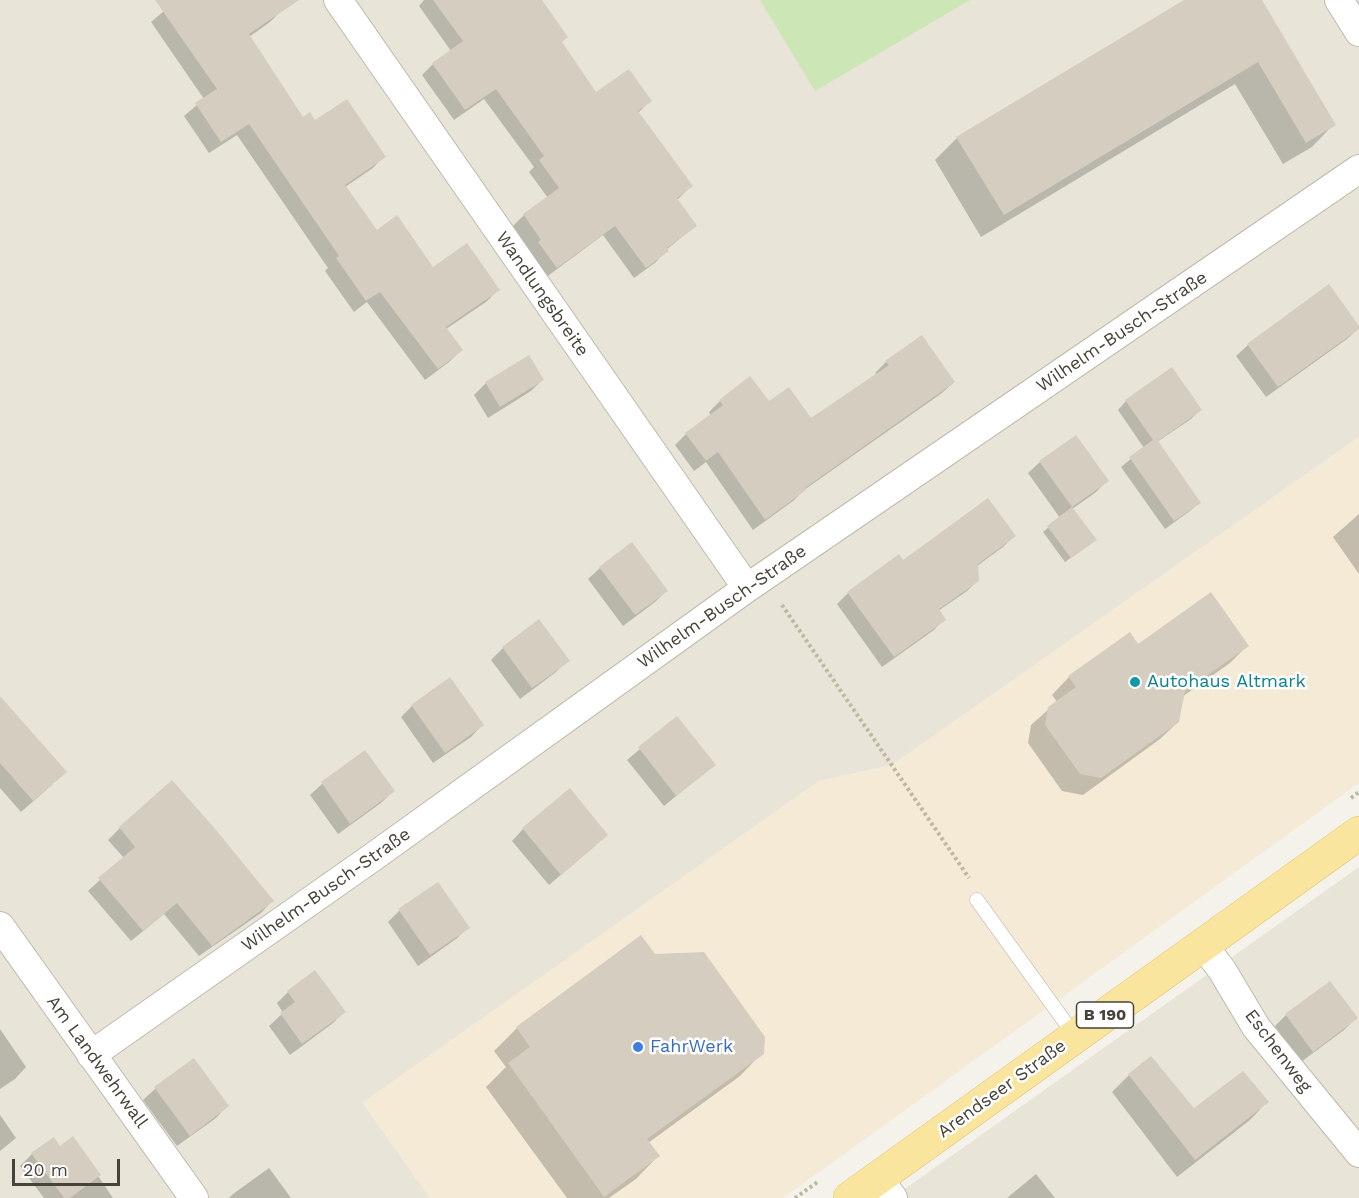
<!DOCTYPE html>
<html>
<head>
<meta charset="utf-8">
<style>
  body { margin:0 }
  #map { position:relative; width:1359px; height:1198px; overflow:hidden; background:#f4f2ea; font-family:"Work Sans",sans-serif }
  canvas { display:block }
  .scale { position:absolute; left:12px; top:1159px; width:108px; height:27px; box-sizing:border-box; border:3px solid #474338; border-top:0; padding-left:8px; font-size:18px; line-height:21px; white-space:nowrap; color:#474338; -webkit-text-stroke:4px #fff; paint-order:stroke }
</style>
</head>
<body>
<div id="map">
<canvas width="1359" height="1198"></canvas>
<div class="scale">20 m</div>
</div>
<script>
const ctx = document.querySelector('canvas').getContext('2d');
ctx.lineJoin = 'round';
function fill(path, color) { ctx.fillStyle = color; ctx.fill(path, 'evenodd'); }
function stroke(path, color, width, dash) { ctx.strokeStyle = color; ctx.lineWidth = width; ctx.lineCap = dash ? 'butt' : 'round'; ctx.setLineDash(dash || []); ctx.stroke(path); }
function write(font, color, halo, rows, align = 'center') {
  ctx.font = font + ' "Work Sans",sans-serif'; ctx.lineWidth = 5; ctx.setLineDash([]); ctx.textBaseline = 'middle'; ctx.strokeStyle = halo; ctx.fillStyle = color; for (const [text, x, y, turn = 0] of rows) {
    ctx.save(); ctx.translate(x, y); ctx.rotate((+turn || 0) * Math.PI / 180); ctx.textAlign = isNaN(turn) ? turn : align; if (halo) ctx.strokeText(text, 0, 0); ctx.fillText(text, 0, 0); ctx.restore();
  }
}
const residential = new Path2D(`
  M0,0H1359V437L892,765L819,781L363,1103L430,1198H0Z
  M1359,867V1198H892Z`);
const commercial = new Path2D(`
  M1359,437V783L783,1198H430L363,1102L819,781L892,765Z`);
const green = new Path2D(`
  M760,0H970L815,91Z`);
const shadow = new Path2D(`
  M177,0H275L282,10L270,22L249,37L302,119L315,122L384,156L373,168L345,187L376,232L432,269L498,290L486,302L446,329L461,350L449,362L425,380L367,302L354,312L325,271L328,268L237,135L209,153L184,116L204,99L151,22Z
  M424,0H536L560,43L596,94L650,101L638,113L691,186L677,200L695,226L666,250L656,262L634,278L603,235L545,278L528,254L531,252L513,226L524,215L548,198L529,172L534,167L484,99L454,120L422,75L433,64L451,51L419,6Z
  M1187,0H1260L1334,124L1312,147L1283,164L1235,84L981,237L935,160L957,138Z
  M1359,328L1347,339L1266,397L1236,356L1248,345Z
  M529,357L543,379L531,391L488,418L474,395L486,383Z
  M886,362L954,382L942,393L804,490L793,501L753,530L706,462L694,471L675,445L686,434L711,416L709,412L720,401L769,403L811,420L877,375L875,373Z
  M1126,401L1200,410L1191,419L1157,442L1199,502L1190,511L1165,529L1121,467L1144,448L1118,410Z
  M1040,462L1107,481L1095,493L1072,509L1089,545L1065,562L1043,532L1060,518L1028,473Z
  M1359,514V574L1333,537Z
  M1014,536L1003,547L977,566L978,580L967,591L938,611L944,619L934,630L882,667L837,604L848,593L903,562Z
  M600,568L666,591L655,602L623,626L588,579Z
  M539,621L568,660L556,672L520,699L491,660L503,648Z
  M1130,634L1138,646H1247L1230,663L1182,697L1178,722L1160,739L1083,795L1062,791L1028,743L1031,725L1057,702L1052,695L1069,677Z
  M0,705L53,784L21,812L0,788Z
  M412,706L482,725L471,737L433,763L401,717Z
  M677,718L714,765L664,806L627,760Z
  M365,752L393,791L381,803L338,834L310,795L322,784Z
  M120,828L272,901L261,913L199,956L164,914L131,941L88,891L124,858L108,840Z
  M523,829L595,846L549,885L512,841Z
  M399,911L468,927L456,939L418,966L388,922Z
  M641,937L654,956L762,1053L740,1076L648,1143L658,1156L636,1179L609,1198H567L486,1087L506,1067L494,1051L517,1028Z
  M288,992L344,1012L333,1023L290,1055L269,1026L283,1013L277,1003Z
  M1286,1015L1356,1018L1344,1030L1301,1062L1275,1026Z
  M0,1029L26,1067L15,1079L0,1089Z
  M193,1060L227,1106L216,1118L177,1146L143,1100L155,1089Z
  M1129,1075L1194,1110L1267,1102L1250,1120L1177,1177L1112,1092Z
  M0,1115L16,1138L0,1151Z
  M53,1139L60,1148L98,1176L113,1198H44L20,1166L32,1154Z
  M269,1168L291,1198H229L233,1194Z
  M1036,1174L1055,1198H1007Z`);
const building = new Path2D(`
  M155,0H299L249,34L303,117L310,112L315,120L347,99L386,157L345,185L377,230L397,215L433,267L467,243L500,290L446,327L463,350L438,369L380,292L366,301L336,258L339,256L249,124L221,142L195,103L217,89Z
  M433,0H542L568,37L562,42L596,92L629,69L652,101L638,111L693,186L677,198L697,226L667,248L669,251L646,268L615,226L557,268L538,242L541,240L523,214L559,188L539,160L544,156L496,89L465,110L432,63L463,41Z
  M1184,0H1262L1336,125L1306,143L1258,62L1004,215L956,137Z
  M1329,284L1359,326V329L1278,387L1247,344Z
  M922,335L955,382L805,488L806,490L765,520L718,452L706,461L685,433L723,405L719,400L750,376L769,401L789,387L811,418L889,365L885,361Z
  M529,355L544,380L500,407L485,382Z
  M1172,367L1202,410L1158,441L1201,503L1174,521L1129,457L1153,440L1125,400Z
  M1076,435L1109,481L1072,507L1039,461Z
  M988,498L1016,536L978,564L979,581L939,609L946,620L894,657L847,592L899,554L903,560Z
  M1072,507L1097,540L1071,558L1047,526Z
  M632,542L668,591L635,615L599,567Z
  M1211,592L1249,646L1185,691L1179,722L1101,778L1080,774L1045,725L1048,707L1076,687L1068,676L1130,632L1138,644Z
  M539,619L570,661L532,688L502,647Z
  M450,677L484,725L445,753L411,705Z
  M0,696L67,772L33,801L0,763Z
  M677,716L716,765L676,796L638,747Z
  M365,750L395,791L350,824L321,782Z
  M172,780L216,830L274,901L212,946L177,903L143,931L98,878L135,847L119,827Z
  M570,788L608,835L561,875L522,828Z
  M438,882L470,928L430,955L398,909Z
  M641,935L655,954L704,952L765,1037L764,1054L647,1139L660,1156L604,1197L508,1063L530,1047L516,1027Z
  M315,970L346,1012L302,1044L280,1013L295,1002L287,991Z
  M1330,981L1358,1018L1313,1052L1285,1014Z
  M1151,1056L1194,1108L1243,1071L1269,1102L1195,1160L1128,1074Z
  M194,1058L229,1106L190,1136L154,1087Z
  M73,1136L101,1175L70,1198H64L31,1153L54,1137L60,1146Z`);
const path = new Path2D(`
  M782,605L969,878
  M1351,798L1359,792
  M795,1198L819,1181`);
const lane = new Path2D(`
  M977,900L1075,1036`);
const street = new Path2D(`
  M338,0L747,588
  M1339,0L1359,32
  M0,926L194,1198
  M1203,945L1222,970L1256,1027L1359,1153
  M91,1055L373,857L747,588L1359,169
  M878,1178L893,1198`);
const primary = new Path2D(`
  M850,1198L1359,833`);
const markers = [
  [1135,682,6,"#0f9aa8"],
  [638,1047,6,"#3f7fe0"]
];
const shields = [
  [1105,1015,57]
];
const shieldNames = [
  ["B 190",1105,1015]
];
const streetNames = [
  ["Wandlungsbreite",542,294,55],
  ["Wilhelm-Busch-Straße",1122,332,-34],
  ["Wilhelm-Busch-Straße",722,607,-35],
  ["Wilhelm-Busch-Straße",326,890,-35],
  ["Eschenweg",1278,1051,53],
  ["Am Landwehrwall",97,1062,54],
  ["Arendseer Straße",1002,1089,-36]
];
const cultureNames = [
  ["Autohaus Altmark",1147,682]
];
const shopNames = [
  ["FahrWerk",650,1047]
];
fill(residential, '#e8e4d8');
fill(commercial, '#f4ead6');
fill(green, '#cce6b5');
fill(shadow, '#0003');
fill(building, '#d5cec0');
stroke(lane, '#bfbaad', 15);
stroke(street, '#bfbaad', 30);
stroke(primary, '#dec46e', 34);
stroke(path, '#c0b79f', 4, [3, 3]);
stroke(lane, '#fff', 14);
stroke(street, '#fff', 28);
stroke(primary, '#f9e59e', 33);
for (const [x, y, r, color] of markers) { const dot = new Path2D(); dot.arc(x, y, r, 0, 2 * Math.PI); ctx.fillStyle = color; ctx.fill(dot); stroke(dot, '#fff', 2); }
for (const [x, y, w] of shields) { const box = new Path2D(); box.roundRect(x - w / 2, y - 13, w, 26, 4.5); ctx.fillStyle = '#fff'; ctx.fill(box); stroke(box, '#474338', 1.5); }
write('bold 16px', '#474338', null, shieldNames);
write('18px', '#474338', '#fff', streetNames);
write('18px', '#0d838f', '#fff', cultureNames, 'left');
write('18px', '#366cbe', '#fff', shopNames, 'left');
</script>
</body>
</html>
